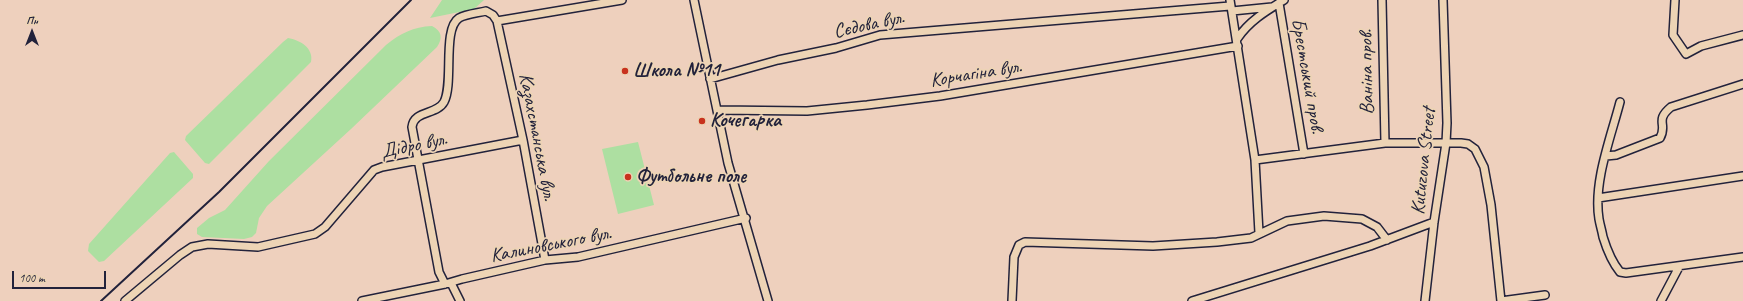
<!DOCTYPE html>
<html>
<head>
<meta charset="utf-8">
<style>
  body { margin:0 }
  #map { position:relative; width:1743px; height:301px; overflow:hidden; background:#eed0bd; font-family:Caveat,sans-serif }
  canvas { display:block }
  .north { position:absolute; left:12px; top:12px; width:40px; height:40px; -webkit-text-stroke:3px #edd4b5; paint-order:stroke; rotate:0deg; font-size:11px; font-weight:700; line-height:16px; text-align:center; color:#22223b }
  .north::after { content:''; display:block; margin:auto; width:14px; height:18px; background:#22223b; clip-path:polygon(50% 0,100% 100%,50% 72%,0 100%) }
  .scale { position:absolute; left:12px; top:271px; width:94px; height:18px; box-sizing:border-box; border:2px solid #22223b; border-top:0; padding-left:5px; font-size:12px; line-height:14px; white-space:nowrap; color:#22223b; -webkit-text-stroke:3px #edd4b5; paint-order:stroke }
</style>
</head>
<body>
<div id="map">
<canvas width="1743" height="301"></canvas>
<div class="north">Пн</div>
<div class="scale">100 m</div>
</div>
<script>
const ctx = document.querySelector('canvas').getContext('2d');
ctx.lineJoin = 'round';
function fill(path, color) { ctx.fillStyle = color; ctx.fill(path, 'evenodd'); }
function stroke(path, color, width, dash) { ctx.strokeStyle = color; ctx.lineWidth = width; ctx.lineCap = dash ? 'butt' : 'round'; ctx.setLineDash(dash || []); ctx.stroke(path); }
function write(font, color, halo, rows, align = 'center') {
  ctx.font = font + ' Caveat,sans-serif'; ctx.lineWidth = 3.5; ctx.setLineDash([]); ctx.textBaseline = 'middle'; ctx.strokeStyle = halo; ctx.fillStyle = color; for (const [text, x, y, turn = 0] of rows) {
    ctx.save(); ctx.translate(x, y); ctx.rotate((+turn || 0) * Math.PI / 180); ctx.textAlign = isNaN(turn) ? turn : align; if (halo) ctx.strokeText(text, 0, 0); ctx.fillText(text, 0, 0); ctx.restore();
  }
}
const green = new Path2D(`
  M442,0H484L474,9L430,18Z
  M432,26C442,31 443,38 437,47L351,129L267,206L259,218L256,233L252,237L244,239L202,237L197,234V228L209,218L225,210L269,161L386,45C401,33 413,27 432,26Z
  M288,38C300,40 314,48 311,62L209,164L205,163L185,140L186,136L283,42Z
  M638,142L654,205L618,214L602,149Z
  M174,152L193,174V178L104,261L99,262L88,251L89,244L170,153Z`);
const minor = new Path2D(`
  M694,0L728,163L768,301
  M1230,0L1255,160L1259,233
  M1382,0L1385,143
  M1675,0L1673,35L1686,54L1701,46L1743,35
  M1279,3L1304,154
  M1232,11L1272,7
  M497,21L523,140L545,260
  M1237,39C1249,21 1266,11 1284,0
  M710,79L778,60L836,48L880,35L1230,6
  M1620,102C1611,137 1593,182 1599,219C1600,225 1602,231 1603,237C1607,250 1611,261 1620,272L1626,273L1743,257
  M718,110L807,111L867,105L940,96L1238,46
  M1606,156L1616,155L1660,138C1668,124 1654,121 1671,107L1743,84
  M1255,160L1385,143H1461L1468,144L1475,149L1484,167L1491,205L1501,301
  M1598,198L1743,176
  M451,283L460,301
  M445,284L439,272L412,127C414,110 437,115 444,102C454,83 442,29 459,18C466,14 478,13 486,11L493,15L497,21L622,0
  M125,301L180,255L192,247L208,244L258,247L315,234L325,227L374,170L382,167L523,140
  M362,301L445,284L462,279L545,260L578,257L746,218
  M1012,301L1014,257L1019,245L1025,242L1153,246L1217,242L1251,238L1287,221L1324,216L1362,219L1377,227L1387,240
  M1192,301L1370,246L1434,222
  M1425,301L1434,222L1446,143L1447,123L1443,0
  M1501,301L1545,295
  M1661,301L1679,267`);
const rail = new Path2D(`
  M101,301L219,192L411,0`);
const markers = [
  [625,71,4,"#c8321e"],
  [702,121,4,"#c8321e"],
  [628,177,4,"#c8321e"]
];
const streetNames = [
  ["Сєдова вул.",869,25,-12],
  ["Ваніна пров.",1367,72,-91],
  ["Корчагіна вул.",976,74,-9],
  ["Брестський пров.",1307,76,80],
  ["Казахстанська вул.",537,137,79],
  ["Дідро вул.",414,146,-12],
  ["Kutuzova Street",1424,161,-84],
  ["Калиновського вул.",551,245,-11]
];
const poiNames = [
  ["Школа №11",633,71],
  ["Кочегарка",710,121],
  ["Футбольне поле",636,177]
];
fill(green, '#addfa1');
stroke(minor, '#22223b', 10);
stroke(minor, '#edd4b5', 7);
stroke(rail, '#22223b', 2);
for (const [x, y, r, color] of markers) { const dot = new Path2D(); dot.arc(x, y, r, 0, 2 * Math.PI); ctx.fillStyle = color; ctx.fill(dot); stroke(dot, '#edd4b5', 1.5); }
write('20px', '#22223b', '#edd4b5', streetNames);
write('bold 20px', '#22223b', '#edd4b5', poiNames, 'left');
</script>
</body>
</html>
